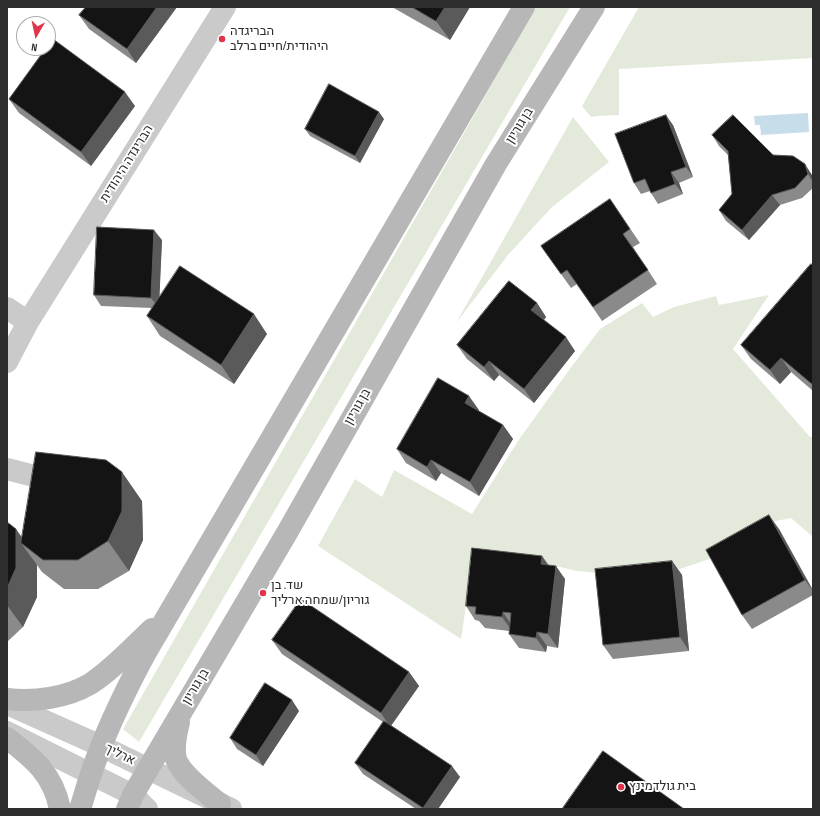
<!DOCTYPE html>
<html>
<head>
<meta charset="utf-8">
<style>
  body { margin:0 }
  #map { position:relative; width:820px; height:816px; overflow:hidden; background:#fff; font-family:"Sofia Sans Condensed",sans-serif }
  canvas { display:block }
  .frame { position:absolute; inset:0; border:8px solid #2d2d2d; pointer-events:none }
  .north { position:absolute; left:16px; top:16px; width:40px; height:40px; box-sizing:border-box; background:#fff; border:1px solid #ababab; border-radius:50%; rotate:189deg; font-size:11px; font-weight:700; line-height:16px; text-align:center; color:#2d2d2d }
  .north::after { content:''; display:block; margin:auto; width:14px; height:18px; background:#df344c; clip-path:polygon(50% 0,100% 100%,50% 72%,0 100%) }
</style>
</head>
<body>
<div id="map">
<canvas width="820" height="816"></canvas>
<div class="frame"></div>
<div class="north">N</div>
</div>
<script>
const ctx = document.querySelector('canvas').getContext('2d');
ctx.lineJoin = 'round';
function fill(path, color) { ctx.fillStyle = color; ctx.fill(path, 'evenodd'); }
function stroke(path, color, width, dash) { ctx.strokeStyle = color; ctx.lineWidth = width; ctx.lineCap = dash ? 'butt' : 'round'; ctx.setLineDash(dash || []); ctx.stroke(path); }
function write(font, color, halo, rows, align = 'center') {
  ctx.font = font + ' "Sofia Sans Condensed",Heebo,sans-serif'; ctx.lineWidth = 4; ctx.setLineDash([]); ctx.textBaseline = 'middle'; ctx.strokeStyle = halo; ctx.fillStyle = color; for (const [text, x, y, turn = 0] of rows) {
    ctx.save(); ctx.translate(x, y); ctx.rotate((+turn || 0) * Math.PI / 180); ctx.textAlign = isNaN(turn) ? turn : align; if (halo) ctx.strokeText(text, 0, 0); ctx.fillText(text, 0, 0); ctx.restore();
  }
}
const green = new Path2D(`
  M536,7H570L139,742L123,729Z
  M639,7H813V58L619,69V115L597,116L591,117L582,106Z
  M573,117L609,162L551,208L508,255L456,323Z
  M769,295L733,349L810,437H813V537L791,518L776,521L749,538L715,557L680,569L622,575L577,571L492,551L473,560L461,639L318,546L355,479L382,497L394,470L472,514L520,438L572,366L600,329L642,303L653,317L674,307L716,296L719,305Z`);
const water = new Path2D(`
  M808,113L809,132L761,135L760,125H755L754,116Z`);
const minor = new Path2D(`
  M7,308L28,322
  M7,362L28,322L225,7
  M7,469L57,482`);
const tertiary = new Path2D(`
  M7,704L101,746L231,809
  M7,732L133,795L147,809`);
const secondary = new Path2D(`
  M7,699C35,702 66,698 90,684C112,670 133,647 152,629
  M179,722C176,734 173,748 176,759C181,775 208,794 220,804
  M7,738C34,759 53,774 60,809
  M80,809C84,797 87,785 91,774C105,732 124,693 145,654L524,7
  M127,809L133,795L148,769L288,531L496,164L594,7`);
const wall = new Path2D(`
  M177,7L136,63L89,29L79,15Z
  M392,7H470L450,40Z
  M9,99L135,106L91,166L19,113Z
  M384,119L360,163L310,136L305,129Z
  M673,125L693,177L679,183L683,194L658,204L651,193L650,191L641,194L634,183Z
  M712,135L773,155L812,175L813,188L802,198L780,205L749,240L726,221L719,210L732,194L728,155L719,146Z
  M610,199L640,243L633,247L657,284L602,321L577,284L571,288L541,246Z
  M162,240L159,297L267,334L234,384L160,336L147,316L152,308L101,306L94,295Z
  M813,265V391L791,372L780,384L751,359L741,345Z
  M537,303L546,317L544,320L575,351L534,403L499,375L494,381L467,359L457,345Z
  M479,410L478,411L503,425L513,439L479,496L441,473L436,481L406,463L397,449Z
  M142,501L143,540L129,571L98,589H64L42,572L37,565V597L23,627L7,642V522L22,538Z
  M779,529L813,590V595L752,629L742,615Z
  M542,556L548,565L565,579L558,648L547,646L546,652L519,648L509,634V631L485,628L479,621L475,620L466,606Z
  M672,561L682,575L689,651L613,659L603,645Z
  M272,640L409,672L419,686L391,726L460,777L438,809H416L363,774L355,763L383,722L282,654Z
  M299,711L263,766L237,749L230,738Z`);
const shadedWall = new Path2D(`
  M157,7H177L136,63L127,49Z
  M445,7H470L450,40L436,21Z
  M125,92L135,106L91,166L81,152Z
  M379,112L384,119L360,163L355,156Z
  M666,115L673,125L693,177L686,167Z
  M805,164L812,175L813,182L808,174Z
  M671,172L679,183L683,194L675,184Z
  M772,195L780,205L749,240L742,230Z
  M154,230L162,240L159,308L151,298Z
  M537,303L546,317L541,324L531,310Z
  M254,314L267,334L234,384L221,365Z
  M566,337L575,351L534,403L524,389Z
  M781,358L791,372L780,384L770,370Z
  M489,361L499,375L494,381L484,367Z
  M469,396L479,410L474,417L465,403Z
  M503,425L513,439L479,496L470,482Z
  M431,460L441,473L436,481L427,467Z
  M122,472L142,501L143,540L129,571L108,541Z
  M769,515L779,529L813,591L805,580Z
  M16,529L31,550L21,543L37,565V597L23,627L7,605V588Z
  M542,556L552,570L541,564Z
  M672,561L682,575L689,651L680,637Z
  M556,566L565,579L558,648L548,634Z
  M503,612L512,626V631L502,617Z
  M537,632L547,646L546,652L536,638Z
  M409,672L419,686L390,727L381,713Z
  M292,700L299,711L263,766L256,755Z
  M452,766L460,777L438,809H424L423,808Z`);
const building = new Path2D(`
  M86,7H157L127,49L79,15Z
  M412,7H445L436,21Z
  M53,39L125,92L81,152L9,99L46,48H48V46Z
  M329,84L379,112L355,156L305,129Z
  M666,115L686,167L671,172L675,184L651,193L645,179L634,183L615,134Z
  M733,115L773,155L793,156L805,164L808,174L795,188L772,195L742,230L719,210L732,194L728,151L712,135Z
  M610,199L630,229L623,234L648,270L593,307L567,270L561,274L541,246Z
  M97,227L154,230L151,298L94,295Z
  M811,264L813,265V385L781,358L770,370L741,345Z
  M180,266L254,314L221,365L147,316Z
  M509,281L537,303L531,310L566,337L524,389L489,361L484,367L457,345Z
  M438,378L469,396L465,403L503,425L470,482L431,460L427,467L397,449Z
  M36,452L106,460L122,472V511L108,541L78,560H43L21,543Z
  M769,515L805,580L742,615L706,550Z
  M7,522L16,529V568L7,588Z
  M472,548L542,556L541,564L556,566L548,634L537,632L536,638L509,634L511,613L503,612L502,617L475,614L476,607L466,606Z
  M672,561L680,637L603,645L595,569Z
  M301,599L409,672L381,713L272,640Z
  M265,683L292,700L256,755L230,738Z
  M384,721L452,766L423,808L355,763Z
  M603,751L684,809H565L563,808Z`);
const markers = [
  [222,39,4,"#df344c"],
  [263,593,4,"#df344c"],
  [621,787,4,"#df344c"]
];
const poiNames = [
  ["הבריגדה",230,32],
  ["היהודית/חיים ברלב",230,47],
  ["שד. בן",271,586],
  ["גוריון/שמחה ארליך",271,601],
  ["בית גולדמינץ",629,787]
];
const streetNames = [
  ["בן גוריון",520,126,-58],
  ["הבריגדה היהודית",127,164,-58],
  ["בן גוריון",358,407,-60],
  ["בן גוריון",196,687,-59],
  ["ארליך",120,755,26]
];
fill(green, '#e4eadb');
fill(water, '#c7deea');
stroke(minor, '#cacaca', 22);
stroke(tertiary, '#cacaca', 22);
stroke(secondary, '#b7b7b7', 22);
fill(wall, '#8a8a8a');
fill(shadedWall, '#5a5a5a');
fill(building, '#141414');
stroke(building, '#5a5a5a', 1);
for (const [x, y, r, color] of markers) { const dot = new Path2D(); dot.arc(x, y, r, 0, 2 * Math.PI); ctx.fillStyle = color; ctx.fill(dot); stroke(dot, '#fff', 1.5); }
write('13px', '#2d2d2d', '#fff', poiNames, 'left');
write('13px', '#2d2d2d', '#fff', streetNames);
</script>
</body>
</html>
